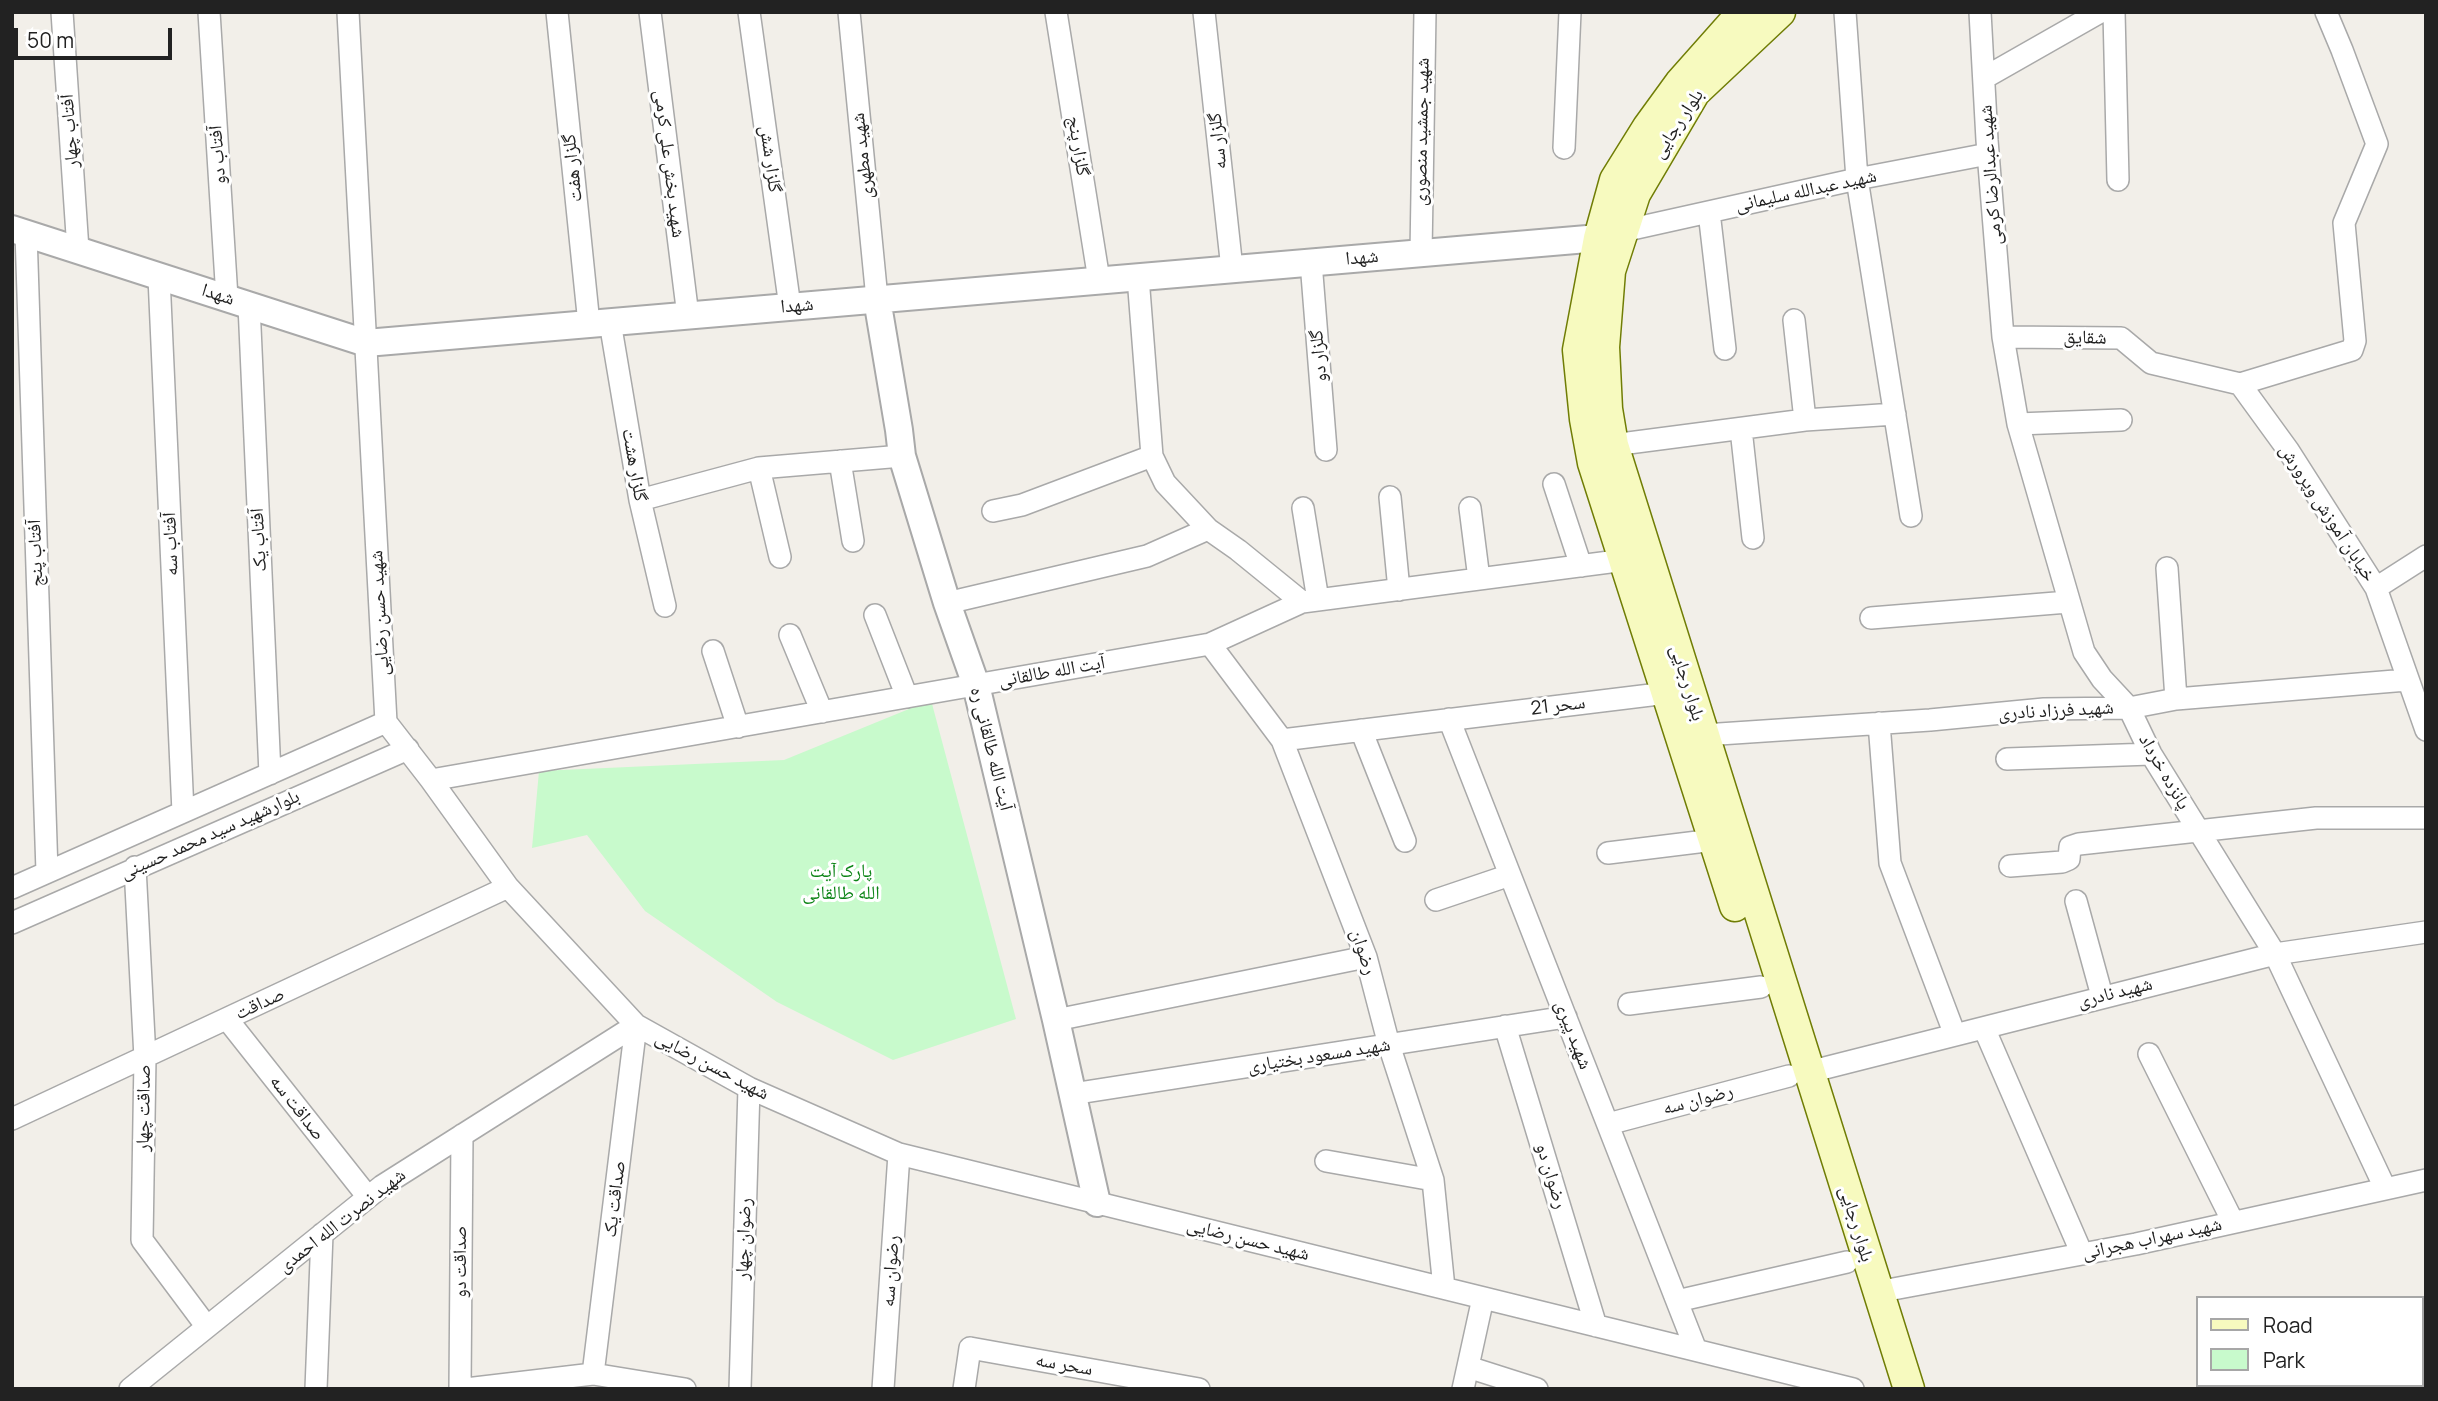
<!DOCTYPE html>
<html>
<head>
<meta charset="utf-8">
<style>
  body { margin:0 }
  #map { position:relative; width:2438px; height:1401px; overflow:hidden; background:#f2efe9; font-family:Manrope,sans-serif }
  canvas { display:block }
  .frame { position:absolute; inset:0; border:14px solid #222; pointer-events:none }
  .legend { position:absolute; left:2196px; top:1296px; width:228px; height:91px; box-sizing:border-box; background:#fff; border:2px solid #a7a7a7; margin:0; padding:9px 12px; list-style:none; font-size:21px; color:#222 }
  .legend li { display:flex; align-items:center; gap:14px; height:35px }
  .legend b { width:35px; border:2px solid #a7a7a7 }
  .scale { position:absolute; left:14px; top:28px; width:158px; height:32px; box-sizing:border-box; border:4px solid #222; border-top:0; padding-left:9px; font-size:21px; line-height:24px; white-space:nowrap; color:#222; -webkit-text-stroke:5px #fff; paint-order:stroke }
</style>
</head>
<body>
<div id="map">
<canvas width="2438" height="1401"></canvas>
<div class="frame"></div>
<ul class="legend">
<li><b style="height:9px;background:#f7fabf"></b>Road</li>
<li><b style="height:19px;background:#c8facc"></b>Park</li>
</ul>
<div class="scale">50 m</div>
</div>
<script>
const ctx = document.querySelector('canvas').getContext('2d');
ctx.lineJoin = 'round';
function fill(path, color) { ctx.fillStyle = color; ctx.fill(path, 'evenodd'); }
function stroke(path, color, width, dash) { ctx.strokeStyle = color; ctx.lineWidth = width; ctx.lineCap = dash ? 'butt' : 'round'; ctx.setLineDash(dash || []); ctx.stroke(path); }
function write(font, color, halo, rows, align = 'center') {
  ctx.font = font + ' Manrope,"Noto Naskh Arabic",sans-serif'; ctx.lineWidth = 6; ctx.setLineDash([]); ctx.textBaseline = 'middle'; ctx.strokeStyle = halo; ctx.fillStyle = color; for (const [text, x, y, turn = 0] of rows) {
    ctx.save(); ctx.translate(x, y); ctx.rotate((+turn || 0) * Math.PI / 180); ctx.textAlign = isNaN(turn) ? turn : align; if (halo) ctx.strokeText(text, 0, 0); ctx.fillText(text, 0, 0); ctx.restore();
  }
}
const park = new Path2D(`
  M931,700L1016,1019L893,1060L777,1002L645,911L587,835L532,848L539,771L784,760Z`);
const minor = new Path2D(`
  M62,12L78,250
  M209,12L227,298
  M348,12L386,722L431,780L508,887L636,1025L749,1088L899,1154L1853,1389
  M557,12L589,324
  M650,12L688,316
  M749,12L790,307
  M849,12L877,299
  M1056,12L1099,280
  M1204,12L1232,269
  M1845,12L1857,179L1911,516
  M1980,12L1987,140L2003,337L2018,424L2084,652L2102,679L2129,708L2151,754L2275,954L2385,1188
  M2114,12L2118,180
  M1984,78L2100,12
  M1564,148L1570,12
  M1709,212L1725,349
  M1623,231L1857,179L1988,154
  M26,233L47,872
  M1421,253L1425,12
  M1311,262L1326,450
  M159,277L183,812
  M1138,277L1152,456L1165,483L1208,529L1238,550L1302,602
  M249,305L270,774
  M1794,320L1805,420
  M610,322L640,500L665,606
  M2003,337L2121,338L2151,363L2240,384L2352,350L2355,341L2344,223L2377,144L2342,50L2326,12
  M2240,384L2288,450L2376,588L2426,730
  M2018,424L2121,420
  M1741,429L1753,538
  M1613,445L1805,420L1895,414
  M840,461L853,541
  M759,468L780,557
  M1554,484L1581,566
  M1390,497L1399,590
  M640,500L759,468L902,456
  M1303,508L1318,600
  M1470,508L1479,579
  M993,511L1022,505L1152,456
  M2167,568L2176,699
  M2376,588L2426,556
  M947,603L1147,556L1208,529
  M875,615L907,697
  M1871,618L2068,602
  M790,635L822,712
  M1210,644L1282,740L1366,957L1389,1045L1433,1180L1444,1288
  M713,651L738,727
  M1449,719L1696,1350
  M1879,723L1890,863L1955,1035
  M1361,730L1405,841
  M1704,735L1930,720L2044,709L2129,708L2176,699L2407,680
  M1282,740L1667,693
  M2007,759L2151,754
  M431,780L1210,644L1302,602L1625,560
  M1608,853L1714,840
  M2010,866L2062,862L2069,859L2070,847L2079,844L2316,818H2426
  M135,867L145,1058L142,1240L207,1327
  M12,888L386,722
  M1436,900L1510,875
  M2076,901L2102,996
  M12,923L408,749
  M1629,1004L1761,987
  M227,1019L368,1197
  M1056,1020L1366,957
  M1505,1026L1596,1326
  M1984,1028L2082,1254
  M2149,1054L2233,1222
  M1809,1072L2275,954L2426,932
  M1072,1094L1566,1017
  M12,1119L508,887
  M1608,1124L1789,1076
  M1326,1161L1433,1180
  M1877,1292L2136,1244L2426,1180
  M1677,1301L1847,1262
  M1468,1367L1537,1389
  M593,1374L636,1025
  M130,1389L382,1186L636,1025
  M316,1389L322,1234
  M460,1389L462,1135
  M466,1389L593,1374L685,1389
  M740,1389L749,1088
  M883,1389L899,1154
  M964,1389L970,1348L1199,1389
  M1463,1389L1483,1298`);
const tertiary = new Path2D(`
  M12,229L366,343L1599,238
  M877,299L899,430L902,456L947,603L976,685L1056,1020L1097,1203`);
const secondary = new Path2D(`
  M1780,12L1695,92L1635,194L1610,271L1604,347L1607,409L1613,445L1909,1389
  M1735,906L1593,463L1585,419L1578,350L1599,238L1615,180L1648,127L1680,83L1743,12`);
const streetNames = [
  ["بلوار رجایی",1678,124,-57],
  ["آفتاب چهار",70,131,-94],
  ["شهید جمشید منصوری",1422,132,-89],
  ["گلزار سه",1218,141,-96],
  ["گلزار پنج",1078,146,81],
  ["آفتاب دو",218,155,-94],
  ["شهید مطهری",863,156,-96],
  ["گلزار شش",770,159,82],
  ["شهید بخش علی کرمی",669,164,83],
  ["گلزار هفت",573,168,-96],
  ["شهید عبدالرضا کرمی",1991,175,-94],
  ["شهید عبدالله سلیمانی",1806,191,-12],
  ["شهدا",1362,258,-5],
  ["شهدا",218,295,18],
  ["شهدا",797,306,-5],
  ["شقایق",2085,338,1],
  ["گلزار دو",1319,356,-95],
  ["گلزار هشت",634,465,80],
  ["خیابان آموزش وپرورش",2327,513,57],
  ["آفتاب یک",259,540,-93],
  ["آفتاب سه",171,544,-92],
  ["آفتاب پنج",36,553,-92],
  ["شهید حسن رضایی",380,613,-93],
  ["آیت الله طالقانی",1052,672,-10],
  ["بلوار رجایی",1687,683,73],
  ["سحر 21",1558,706,-7],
  ["شهید فرزاد نادری",2056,711,-3],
  ["آیت الله طالقانی ره",991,749,76],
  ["پانزده خرداد",2164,772,60],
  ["بلوارشهید سید محمد حسینی",210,835,-24],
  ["رضوان",1363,952,72],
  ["شهید نادری",2115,993,-14],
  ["صداقت",260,1004,-25],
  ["شهید پیری",1573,1035,69],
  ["شهید مسعود بختیاری",1319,1056,-9],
  ["شهید حسن رضایی",712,1066,28],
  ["رضوان سه",1698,1100,-15],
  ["صداقت چهار",144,1108,-89],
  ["صداقت سه",297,1108,52],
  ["رضوان دو",1551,1176,73],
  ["صداقت یک",615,1199,-83],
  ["شهید نصرت الله احمدی",342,1221,-38],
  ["بلوار رجایی",1856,1224,73],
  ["رضوان چهار",744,1239,-88],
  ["شهید سهراب هجرانی",2152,1239,-12],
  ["شهید حسن رضایی",1248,1240,14],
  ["صداقت دو",461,1262,-90],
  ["رضوان سه",891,1271,-86],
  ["سحر سه",1064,1365,10]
];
const parkNames = [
  ["پارک آیت",841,872],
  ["الله طالقانی",841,894]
];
fill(park, '#c8facc');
stroke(minor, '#a9a9a9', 24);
stroke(tertiary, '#a9a9a9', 30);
stroke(secondary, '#707d05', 33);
stroke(minor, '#fff', 21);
stroke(tertiary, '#fff', 26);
stroke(secondary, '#f7fabf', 30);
write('19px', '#222', '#fff', streetNames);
write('19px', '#0c8416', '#fff', parkNames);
</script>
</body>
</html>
